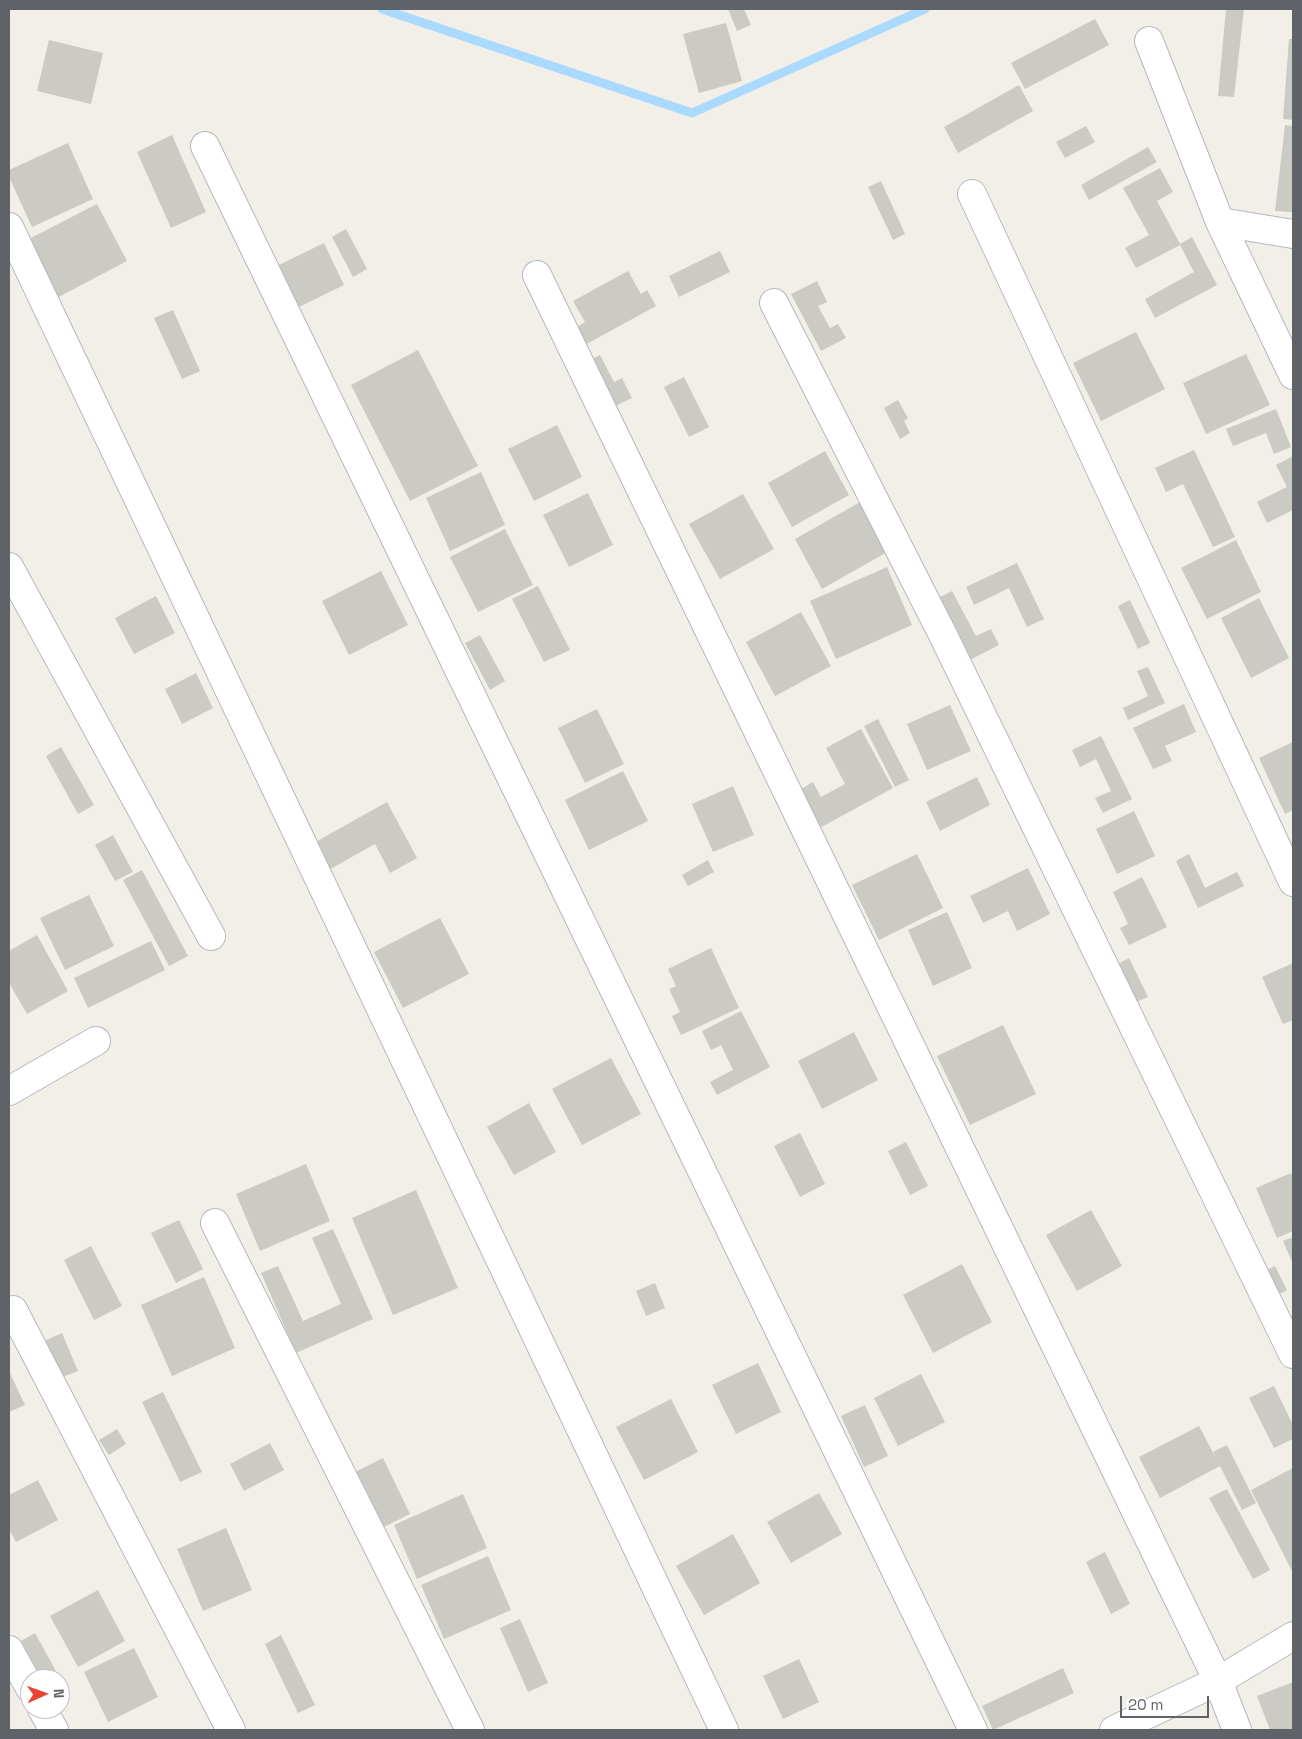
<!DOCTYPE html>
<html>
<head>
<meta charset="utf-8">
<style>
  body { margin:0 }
  #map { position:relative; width:1302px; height:1739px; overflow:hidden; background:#f1efe8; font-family:"Space Grotesk",sans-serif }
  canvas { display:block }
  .frame { position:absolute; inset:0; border:10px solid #5f6368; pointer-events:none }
  .north { position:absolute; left:20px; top:1669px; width:50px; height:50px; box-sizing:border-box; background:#fff; border:1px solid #bfc1c3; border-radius:50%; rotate:88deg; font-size:14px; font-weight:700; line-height:20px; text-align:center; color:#5f6368 }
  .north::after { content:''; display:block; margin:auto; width:18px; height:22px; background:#ea4335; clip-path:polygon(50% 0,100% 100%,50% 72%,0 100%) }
  .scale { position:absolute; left:1120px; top:1696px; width:89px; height:22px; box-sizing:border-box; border:2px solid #5f6368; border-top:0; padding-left:6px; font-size:15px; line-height:18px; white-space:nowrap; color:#5f6368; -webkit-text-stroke:4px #fff; paint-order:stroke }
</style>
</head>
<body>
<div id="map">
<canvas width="1302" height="1739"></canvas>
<div class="frame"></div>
<div class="north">N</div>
<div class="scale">20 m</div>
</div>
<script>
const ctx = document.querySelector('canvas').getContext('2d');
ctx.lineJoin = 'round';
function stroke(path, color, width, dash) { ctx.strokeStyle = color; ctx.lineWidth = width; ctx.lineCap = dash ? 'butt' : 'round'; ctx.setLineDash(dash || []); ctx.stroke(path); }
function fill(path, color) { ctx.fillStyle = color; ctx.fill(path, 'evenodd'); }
const stream = new Path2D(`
  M382,9L692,113L925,9`);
const building = new Path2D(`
  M728,9H744L751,25L737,31Z
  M1226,9H1244L1234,97L1218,96Z
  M1095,19L1109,45L1025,89L1011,63Z
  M726,23L742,81L699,93L683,34Z
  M1289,39H1293V120L1283,119Z
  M49,40L103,53L91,104L37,91Z
  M1019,85L1033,111L958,153L944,127Z
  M1285,125L1293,126V197L1292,212L1275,211Z
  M1086,126L1095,142L1065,158L1056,142Z
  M172,135L206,212L171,228L137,152Z
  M68,143L93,199L32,227L9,177V170Z
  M1148,147L1157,162L1089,200L1081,185Z
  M1160,168L1173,192L1157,201L1180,244L1192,237L1217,285L1155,318L1145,299L1194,272L1180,245L1136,268L1125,248L1149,235L1123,188Z
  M881,181L905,234L893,240L868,187Z
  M97,204L127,261L55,299L25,241Z
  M346,229L367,269L353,277L332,237Z
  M324,243L344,285L299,307L279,265Z
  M720,251L730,272L679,297L669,276Z
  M628,271L641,294L647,290L656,306L583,346L574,329L585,322L573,301Z
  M817,281L827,302L818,306L830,328L838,324L846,338L821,351L791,294Z
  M173,310L200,371L182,379L154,318Z
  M1136,332L1165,389L1101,421L1073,363Z
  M418,350L478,466L410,501L351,385Z
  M1246,354L1270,405L1206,434L1183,383Z
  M600,355L614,382L622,378L632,398L611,408L588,361Z
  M684,377L709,427L689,437L664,387Z
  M898,400L908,418L904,421L910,433L900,439L884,408Z
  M1276,409L1291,447L1274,454L1266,433L1233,446L1226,429Z
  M557,425L582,477L534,501L508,449Z
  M1194,450L1235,537L1213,547L1183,484L1166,492L1155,468Z
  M825,451L849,495L792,527L768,483Z
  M1293,456V510L1267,523L1257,502L1287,487L1276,465Z
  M481,472L505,525L450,551L426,498Z
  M588,493L613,545L569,567L543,515Z
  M743,494L774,549L720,579L689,524Z
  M862,501L889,551L822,589L795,539Z
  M505,529L533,585L478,612L450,557Z
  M1236,540L1261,592L1207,619L1181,568Z
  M1017,563L1044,619L1027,627L1009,588L974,605L966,587Z
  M887,567L912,625L836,659L810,601Z
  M381,571L408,625L349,655L322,601Z
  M538,586L570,650L544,662L512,599Z
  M952,591L976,636L991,629L999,645L968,661L936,599Z
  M156,596L175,633L134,654L115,618Z
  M1259,598L1289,658L1251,678L1221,618Z
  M1130,600L1150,643L1138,649L1118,606Z
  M801,612L831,666L775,696L746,642Z
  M480,635L505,681L490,690L465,643Z
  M1148,667L1165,703L1128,720L1123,708L1148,696L1137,671Z
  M196,673L213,708L182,724L165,689Z
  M1184,704L1196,732L1165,746L1172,761L1153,769L1133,728Z
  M950,705L971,751L927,770L907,724Z
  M597,709L624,764L585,783L558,728Z
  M878,719L909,780L895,787L864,726Z
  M861,729L893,788L816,830L796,792L813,782L821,797L845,784L826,748Z
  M1101,736L1132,799L1103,813L1095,798L1111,791L1096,759L1080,767L1072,750Z
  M1293,742V810L1285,814L1259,758Z
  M61,747L94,805L78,814L46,756Z
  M623,771L648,821L589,850L565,800Z
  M977,777L990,805L940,831L926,802Z
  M733,786L754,835L713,852L692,804Z
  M387,802L417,858L390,873L375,844L325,872L310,845Z
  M1134,811L1155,856L1117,874L1096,829Z
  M113,835L133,872L115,881L95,845Z
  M917,854L943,908L879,940L852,885Z
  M1189,854L1205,888L1237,872L1244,886L1198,908L1176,861Z
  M708,860L714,872L688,886L682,875Z
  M1028,868L1050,914L1017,931L1008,911L983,923L970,896Z
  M142,870L188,956L169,966L123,880Z
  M1142,877L1167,927L1129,945L1120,928L1128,924L1113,892Z
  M89,895L114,946L65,970L40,918Z
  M947,912L972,968L933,986L908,930Z
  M440,918L469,974L403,1008L374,952Z
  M37,935L68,991L27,1014L9,983V951Z
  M151,941L165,970L88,1008L74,978Z
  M711,948L739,1008L681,1035L672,1016L680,1012L669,989L676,986L668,969Z
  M1129,958L1148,997L1132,1004L1114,966Z
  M1293,963V1020L1283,1024L1262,977Z
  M741,1011L770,1067L717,1095L710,1082L733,1070L721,1045L711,1050L702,1031Z
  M1003,1025L1036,1094L970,1125L937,1056Z
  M854,1032L878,1080L822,1109L798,1061Z
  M611,1058L641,1114L582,1145L552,1089Z
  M529,1103L556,1152L514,1175L487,1127Z
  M800,1133L825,1184L800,1197L774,1146Z
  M906,1142L928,1186L910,1195L888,1151Z
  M306,1164L330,1221L260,1251L236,1194Z
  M1291,1173L1293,1179V1231L1277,1238L1256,1188Z
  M416,1190L458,1288L393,1315L352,1218Z
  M1091,1210L1122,1266L1077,1291L1046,1235Z
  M179,1220L203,1269L176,1283L151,1233Z
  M333,1229L373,1319L296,1353L261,1273L278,1266L303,1321L341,1304L312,1238Z
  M1293,1237V1264L1283,1241Z
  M91,1246L122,1306L94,1320L64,1260Z
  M962,1264L992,1322L933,1353L903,1295Z
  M1275,1266L1287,1290L1273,1298L1261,1273Z
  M204,1277L235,1348L172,1376L141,1305Z
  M655,1283L665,1308L646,1316L636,1291Z
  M62,1333L78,1371L60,1378L44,1341Z
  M758,1363L781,1412L736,1434L712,1385Z
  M9,1371L25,1405L9,1412Z
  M921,1374L945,1422L898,1446L874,1398Z
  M1274,1386L1293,1425V1439L1274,1448L1249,1398Z
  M163,1392L202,1472L180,1482L142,1402Z
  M671,1399L698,1452L644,1480L616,1427Z
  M865,1405L888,1456L864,1467L841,1416Z
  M1199,1426L1220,1466L1160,1498L1139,1457Z
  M117,1429L126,1444L109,1455L99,1440Z
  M270,1443L284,1470L244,1491L230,1464Z
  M1227,1445L1256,1503L1242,1510L1213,1452Z
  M383,1458L410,1514L382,1528L355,1472Z
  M1293,1468V1573L1251,1490Z
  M38,1480L58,1520L16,1542L9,1529V1495Z
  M1227,1489L1270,1570L1253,1579L1209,1498Z
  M819,1493L842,1534L791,1563L767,1522Z
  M463,1494L487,1548L417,1579L394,1525Z
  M226,1528L252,1590L203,1611L177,1549Z
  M733,1534L760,1583L704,1615L676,1566Z
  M1105,1552L1130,1604L1111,1614L1086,1562Z
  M488,1556L511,1610L444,1639L421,1585Z
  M98,1590L125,1641L78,1667L50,1616Z
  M520,1619L548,1683L528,1692L500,1628Z
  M35,1633L56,1671L42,1679L21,1641Z
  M281,1635L315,1705L298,1713L265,1644Z
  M134,1648L158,1697L108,1722L84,1672Z
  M799,1659L819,1702L783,1719L763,1676Z
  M1063,1668L1074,1693L993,1730L982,1706Z
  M1293,1682V1730H1270L1257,1696Z`);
const minor = new Path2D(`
  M1149,41L1220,222L1293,375
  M205,146L973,1730
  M972,194L1293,882
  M1220,222L1293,234
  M9,227L724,1730
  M537,275L1218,1681L1237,1730
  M774,303L943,635L1293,1354
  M9,567L211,936
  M9,1091L96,1041
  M215,1223L470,1730
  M13,1310L231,1730
  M9,1650L30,1688
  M42,1709L54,1730
  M1114,1730L1218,1681L1293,1636`);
stroke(stream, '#aadaff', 9);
fill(building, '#cccac5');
stroke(minor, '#b5b8bc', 30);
stroke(minor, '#fff', 28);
</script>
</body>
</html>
